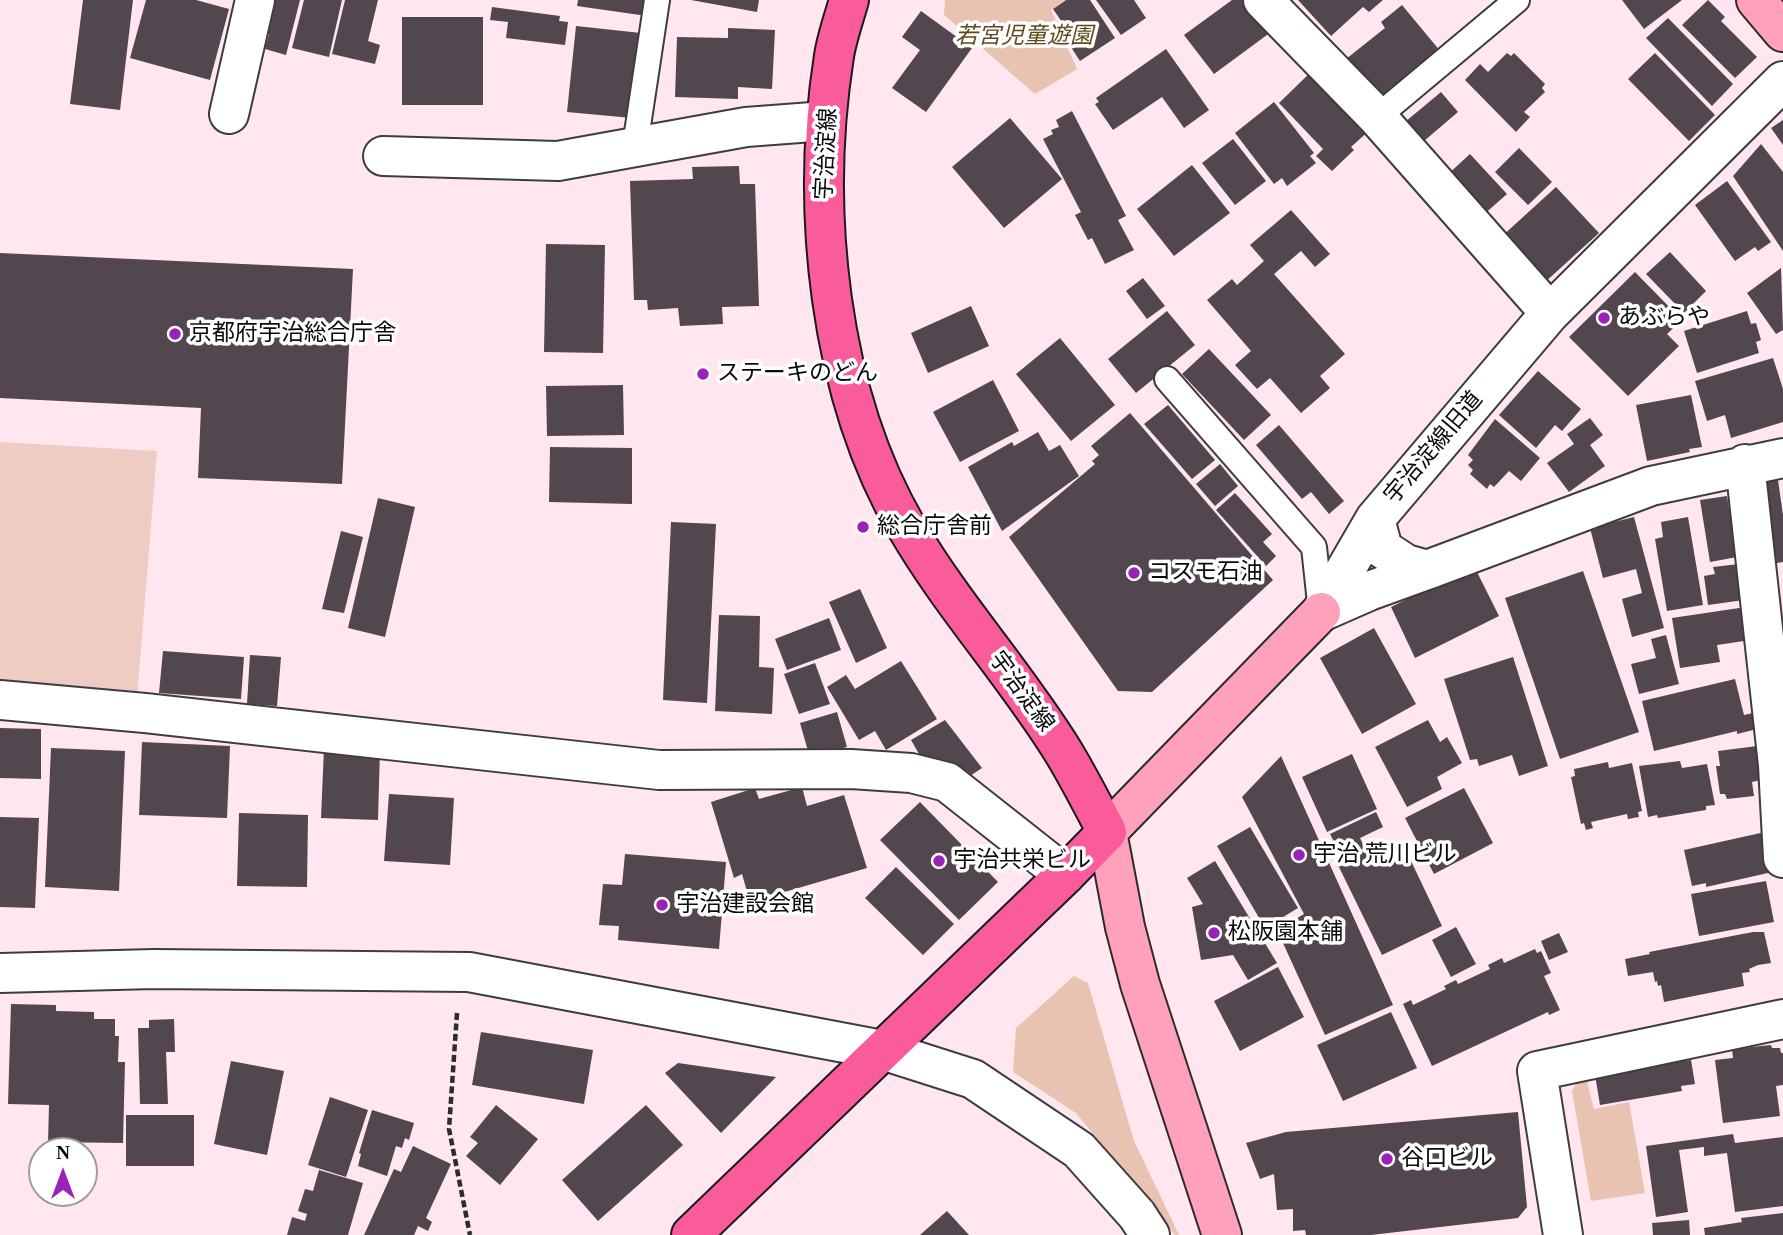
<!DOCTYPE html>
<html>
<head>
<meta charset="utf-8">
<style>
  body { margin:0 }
  #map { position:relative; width:1783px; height:1235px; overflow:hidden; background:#ffe6ef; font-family:"Times New Roman",serif }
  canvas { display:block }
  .north { position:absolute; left:28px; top:1137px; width:70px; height:70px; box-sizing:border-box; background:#fff; border:2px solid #9d9d9d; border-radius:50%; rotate:0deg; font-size:19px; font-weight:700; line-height:28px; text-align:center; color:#0a0a0a }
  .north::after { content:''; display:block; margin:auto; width:24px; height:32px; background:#9b22b9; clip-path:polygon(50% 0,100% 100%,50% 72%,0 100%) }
</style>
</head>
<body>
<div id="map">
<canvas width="1783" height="1235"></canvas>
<div class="north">N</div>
</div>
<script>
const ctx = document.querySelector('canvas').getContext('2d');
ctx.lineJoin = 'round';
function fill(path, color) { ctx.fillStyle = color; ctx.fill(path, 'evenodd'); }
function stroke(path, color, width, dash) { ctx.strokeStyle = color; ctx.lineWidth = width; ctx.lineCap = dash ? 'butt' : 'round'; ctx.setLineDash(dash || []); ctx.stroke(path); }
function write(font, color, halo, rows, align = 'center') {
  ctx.font = font + ' "Times New Roman","Noto Sans JP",serif'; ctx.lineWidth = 7; ctx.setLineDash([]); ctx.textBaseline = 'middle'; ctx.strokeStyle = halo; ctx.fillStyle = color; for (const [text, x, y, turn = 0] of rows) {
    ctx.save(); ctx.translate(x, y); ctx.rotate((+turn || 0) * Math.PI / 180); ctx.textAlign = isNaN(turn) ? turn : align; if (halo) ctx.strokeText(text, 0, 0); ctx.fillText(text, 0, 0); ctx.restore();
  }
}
const green = new Path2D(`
  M945,0H1064L1051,10L1077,69L1035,94L944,15Z
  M1074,976L1088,983L1134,1141L1179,1235H1175L1076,1113L1013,1072L1016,1028Z
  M1584,1070L1594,1109L1629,1102L1645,1193L1591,1201L1572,1091Z`);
const pitch = new Path2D(`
  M0,442L157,451L137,698L0,686Z`);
const building = new Path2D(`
  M83,0H133L120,110L70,104Z
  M146,0H196L229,9L210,80L130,58Z
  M266,0H300L286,55L265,49L269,34L258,32Z
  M304,0H342L329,57L292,48Z
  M345,0H378L368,41L380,45L375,64L332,54Z
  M578,0H649L647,16L577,6Z
  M691,0H759L757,12Z
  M1066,0H1090L1115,38L1080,61L1067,41L1073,38L1053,9Z
  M1096,0H1134L1146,18L1121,35Z
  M1232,0H1247L1271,32L1214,74L1184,35Z
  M1298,0H1383L1369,12L1363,7L1331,36Z
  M1622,0H1682L1644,29Z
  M1708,0L1725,17L1721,21L1757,57L1735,78L1682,25Z
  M1402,5L1441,52L1382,104L1346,59L1385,28L1381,22Z
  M492,7L560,16L559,21L568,22L565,45L506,38L508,22L490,20Z
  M921,11L972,48L926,112L892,88L920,50L902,37Z
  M402,17H483V105H402Z
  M1668,18L1733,84L1712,106L1646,38Z
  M576,26L641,33L632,118L567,112Z
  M728,28L775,30L772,89L738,87V99L675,97L677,37L728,38Z
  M1166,49L1209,110L1184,128L1162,97L1113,130L1095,104L1099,102L1096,98Z
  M1507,53L1511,56L1514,53L1545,84L1542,88L1545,92L1524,112L1530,117L1516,132L1465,80L1480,64L1488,72Z
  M1655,53L1715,115L1689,141L1628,79Z
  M1314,69L1372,128L1351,147L1354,150L1332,171L1316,156L1323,149L1279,103Z
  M1441,92L1458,112L1417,147L1399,127Z
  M1274,102L1314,153L1310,156L1316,163L1287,186L1282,178L1274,184L1235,133Z
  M1072,111L1126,216L1118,220L1134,250L1105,264L1092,238L1088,240L1075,215L1081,212L1043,139L1053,134L1051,130L1059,127L1056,120Z
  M1010,118L1062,179L1004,228L952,167Z
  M1783,120V145L1771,128Z
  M1233,139L1266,181L1235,205L1202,163Z
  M1761,144L1783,172V251L1733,176Z
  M1519,148L1552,182L1528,205L1495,172Z
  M1470,154L1507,194L1482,216L1446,176Z
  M1192,165L1230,213L1174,256L1137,209Z
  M739,166L740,184H755L759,306L722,307L723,324L680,326L678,308L648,310L647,300H634L630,181L693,179L692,167Z
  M1727,181L1771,242L1758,251L1755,247L1735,261L1695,205Z
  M1556,187L1599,233L1543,284L1500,238Z
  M1291,210L1330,254L1315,267L1301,251L1274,274L1345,354L1320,376L1330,388L1301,413L1270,378L1257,389L1235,365L1251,351L1207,300L1232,279L1237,285L1264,261L1250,245Z
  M546,244L605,245L603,353L544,352Z
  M1670,252L1706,291L1684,313L1646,274Z
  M0,253L353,269L342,484L198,478L201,408L0,398Z
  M1781,268L1783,330L1776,334L1747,293Z
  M1635,272L1682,320L1667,334L1679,346L1628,396L1569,337Z
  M1143,278L1165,306L1147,319L1126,291Z
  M971,306L989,346L928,373L911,333Z
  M1167,311L1195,345L1136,393L1108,359Z
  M1747,311L1751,324L1756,323L1761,340L1756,342L1759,353L1697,373L1684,331Z
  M1060,338L1115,405L1071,441L1016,374Z
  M1209,349L1271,415L1244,440L1182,374Z
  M1773,358L1783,389V422L1731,438L1725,415L1707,421L1695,381Z
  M1538,371L1581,409L1562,431L1555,425L1536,448L1499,415Z
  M993,380L1019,431L960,462L933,412Z
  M623,385L624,435L547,436L546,386Z
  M1691,395L1702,447L1689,449L1690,452L1647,461L1636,405Z
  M1168,405L1215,460L1192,479L1144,424Z
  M1130,413L1273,580L1152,692L1118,691L1009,537L1095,464L1092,461L1099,455L1091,446Z
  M1590,418L1603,435L1590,445L1605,466L1569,492L1547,463L1574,444L1567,434Z
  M1495,419L1540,458L1521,481L1509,471L1494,487L1490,484L1487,489L1470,474L1473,470L1468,465L1473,460L1468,455Z
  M1279,425L1344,501L1329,514L1311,492L1302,499L1256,445Z
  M1038,432L1049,451L1060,445L1079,476L1002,531L968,467L1012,442L1014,446Z
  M550,447L632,448V504L549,502Z
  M1220,464L1238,486L1215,506L1196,484Z
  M1778,480L1783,515V562L1764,565L1753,484Z
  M1235,493L1272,534L1263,542L1276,556L1266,566L1216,510Z
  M1727,496L1737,557L1710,562L1700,500Z
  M378,498L415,507L385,637L348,628Z
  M1634,517L1664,628L1632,637L1622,599L1642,593L1636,569L1603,578L1590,528Z
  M1688,517L1703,605L1667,611L1655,539L1663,537L1661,522Z
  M671,522L716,524L707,703L663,700Z
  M341,531L363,537L344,613L322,609Z
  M1739,564L1744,600L1708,605L1704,576L1715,574L1713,567Z
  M1474,566L1499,616L1415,658L1391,607Z
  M1583,571L1639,732L1560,759L1505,598Z
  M860,589L887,648L856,663L829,602Z
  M1746,607L1749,628H1742L1744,641L1717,645L1720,662L1680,668L1672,618Z
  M719,615L760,616L759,667L774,668L772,714L715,711Z
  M829,618L841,650L787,670L775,639Z
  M1374,628L1416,704L1362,734L1320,658Z
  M1666,635L1679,684L1639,694L1631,664L1656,658L1651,639Z
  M163,651L244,657L241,699L159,693Z
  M250,655L281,657L277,706L247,704Z
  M1513,657L1548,766L1519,776L1512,755L1479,766L1477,759L1470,760L1444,679Z
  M901,661L937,719L886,750L875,731L859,740L827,687L846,675L855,689Z
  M815,663L830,704L799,714L784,674Z
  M1735,679L1744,715L1753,713L1757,729L1737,734V731L1654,751L1642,701Z
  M837,712L847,747L810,758L800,723Z
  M945,720L982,768L967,778L923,761L911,740Z
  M1428,720L1440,742L1447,737L1462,763L1437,777L1442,789L1407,807L1375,747Z
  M0,728L41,729V779L0,778Z
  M142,742L230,746L227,818L139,815Z
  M1765,745L1761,780L1752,782L1754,796L1727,799L1725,794H1720L1716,766H1720L1718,751Z
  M51,748L125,751L119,891L45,887Z
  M324,748L380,750L378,820L321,818Z
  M1352,754L1377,809L1327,832L1302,777Z
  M1281,756L1393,1005L1325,1035L1277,930L1304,914L1242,797Z
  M1680,761L1682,768L1707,764L1715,805L1706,806V810L1658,818L1657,815L1648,817L1639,766Z
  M1608,762L1609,768L1632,763L1642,811L1638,812L1639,817L1628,819L1627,814L1591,822L1593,828L1586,830L1584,823L1581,824L1571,777L1575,776L1574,769Z
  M802,787L807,806L844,795L867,868L750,902L742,874L734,878L711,802L755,788L759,799Z
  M1464,788L1493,843L1434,874L1405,818Z
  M389,794L454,798L450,865L384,861Z
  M920,802L998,882L959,920L880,840Z
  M1376,812L1383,827L1360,838L1365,848L1338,861L1332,848L1336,846L1330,834Z
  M239,813L308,815L307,887L237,886Z
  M0,817L39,818L35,908L0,907Z
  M1250,827L1298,908L1265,928L1217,846Z
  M1765,832L1764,854L1768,873L1706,887V883L1692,886L1684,850Z
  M1402,842L1442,926L1382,955L1337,863L1377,845L1381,853Z
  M625,854L726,862L719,949L618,940L619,926L599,925L603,884L622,885Z
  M1215,861L1277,963L1248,980L1233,955L1201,960L1192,907L1203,904L1187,878Z
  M896,867L954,924L923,955L865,898Z
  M1766,881L1774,922L1699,936L1691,894Z
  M1456,927L1476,964L1451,977L1432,940Z
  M1753,932H1764L1771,963L1758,965L1749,969L1750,972L1742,973L1744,986L1664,1002L1661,985L1658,986L1657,981L1655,982L1653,972L1628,976L1625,959L1650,954L1649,952Z
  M1559,933L1568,952L1549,960L1541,941Z
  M1535,949L1537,953L1541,951L1551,973L1544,976L1560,1010L1549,1015L1548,1012L1432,1066L1403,1004L1411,1000L1413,1005L1446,989L1444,986L1456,980L1458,984L1490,969L1488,965L1502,958L1504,963Z
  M1278,967L1304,1017L1240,1051L1214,1001Z
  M11,1004L56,1005V1011L94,1012V1019H115V1036H119L118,1062H125L123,1143L48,1142L49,1105L8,1104Z
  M1391,1012L1417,1068L1343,1101L1317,1045Z
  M174,1019L175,1052H166L168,1104H140L138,1028H149V1020Z
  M481,1032L593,1050L584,1104L472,1085Z
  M1771,1045L1772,1048H1780L1781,1053H1783V1085L1776,1086L1780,1116L1723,1123L1715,1060L1733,1058L1732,1049Z
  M1675,1058V1062L1691,1060L1695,1084L1681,1086L1682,1091L1600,1105L1595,1075Z
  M231,1061L284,1071L267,1155L214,1144Z
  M678,1063L776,1077L721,1133L665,1073Z
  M330,1097L368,1110L346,1177L308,1165Z
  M496,1105L538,1139L500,1185L466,1156L478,1143L470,1137Z
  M646,1105L683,1145L598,1221L562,1180Z
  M372,1110L414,1123L409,1140L405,1138L402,1148L396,1146L387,1176L358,1166L361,1154L359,1153Z
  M1518,1112L1527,1207L1518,1218L1371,1235H1306L1305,1230L1293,1231V1209L1277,1210L1274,1174L1260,1179L1246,1143L1286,1132Z
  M126,1115H194V1166H126Z
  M1733,1134L1735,1143L1783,1137V1206L1735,1212L1727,1153L1704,1156V1147L1679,1150L1688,1212L1656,1217L1646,1146Z
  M413,1146L451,1164L426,1218L432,1222L428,1231L418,1226L414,1235H364L394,1169L401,1172Z
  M319,1170L363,1183L348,1235H287L292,1217L305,1221L307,1214L298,1211L305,1189L313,1191Z
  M947,1211L969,1235H920Z
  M1783,1213V1235H1705L1704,1228L1742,1222L1741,1218Z
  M1689,1220L1690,1235H1653L1652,1223Z`);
const path = new Path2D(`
  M457,1013L449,1129L470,1235`);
const lane = new Path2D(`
  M1377,117L1517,0
  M635,146L657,0
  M1167,379L1314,547L1321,612`);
const street = new Path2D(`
  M1263,0L1377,117L1550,313
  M229,114L255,0
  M383,156L558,161L746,127L826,121
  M1745,464L1778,765L1783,858
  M1375,519L1383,549L1406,564L1427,570L1651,486L1783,458
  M1321,612L1375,519L1550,313L1783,81
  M1321,612L1369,591L1427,570
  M0,700L145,713L659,770L851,769L911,773L947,782L1065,875
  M0,973L154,969L469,972L882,1050L973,1079L1079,1150L1137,1215L1150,1235
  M1563,1235L1537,1071L1783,1019`);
const secondary = new Path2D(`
  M1756,0L1783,32
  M1222,1235L1140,984L1125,927L1107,832L1321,612`);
const primary = new Path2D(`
  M691,1235L1065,875L1107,832C1093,805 1079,778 1064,753C1016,675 953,607 907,528C828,393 810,208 834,56C837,37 844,18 849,0`);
const markers = [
  [1604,318,7,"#9b22b9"],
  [175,334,7,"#9b22b9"],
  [703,374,7,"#9b22b9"],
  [863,527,7,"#9b22b9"],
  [1134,573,7,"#9b22b9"],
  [1299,855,7,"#9b22b9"],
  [939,861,7,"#9b22b9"],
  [662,905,7,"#9b22b9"],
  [1214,933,7,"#9b22b9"],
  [1387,1159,7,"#9b22b9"]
];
const parkNames = [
  ["若宮児童遊園",1024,37]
];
const streetNames = [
  ["宇治淀線",827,154,-87],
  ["宇治淀線旧道",1434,448,-50],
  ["宇治淀線",1021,692,54]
];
const poiNames = [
  ["あぶらや",1618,318],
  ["京都府宇治総合庁舎",189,334],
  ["ステーキのどん",717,374],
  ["総合庁舎前",877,527],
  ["コスモ石油",1148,573],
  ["宇治 荒川ビル",1313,855],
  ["宇治共栄ビル",953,861],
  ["宇治建設会館",676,905],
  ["松阪園本舗",1228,933],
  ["谷口ビル",1401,1159]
];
fill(green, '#e8c3b1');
fill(pitch, '#efccc3');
fill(building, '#52464f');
stroke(lane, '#3d3d3d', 28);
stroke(street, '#3d3d3d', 42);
stroke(secondary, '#2c2c2c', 42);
stroke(primary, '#1b1b1b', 42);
stroke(path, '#2c2c2c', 4.5, [7, 3.5]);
stroke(lane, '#fff', 24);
stroke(street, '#fff', 38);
stroke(secondary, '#ffa1ba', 38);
stroke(primary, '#fa5b9a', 38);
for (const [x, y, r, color] of markers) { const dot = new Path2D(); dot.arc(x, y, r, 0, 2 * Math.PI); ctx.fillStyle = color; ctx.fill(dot); stroke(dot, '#fff', 2.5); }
write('italic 23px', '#60481b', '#fff', parkNames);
write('23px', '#0a0a0a', '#fff', streetNames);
write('23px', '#0a0a0a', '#fff', poiNames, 'left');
</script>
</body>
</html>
